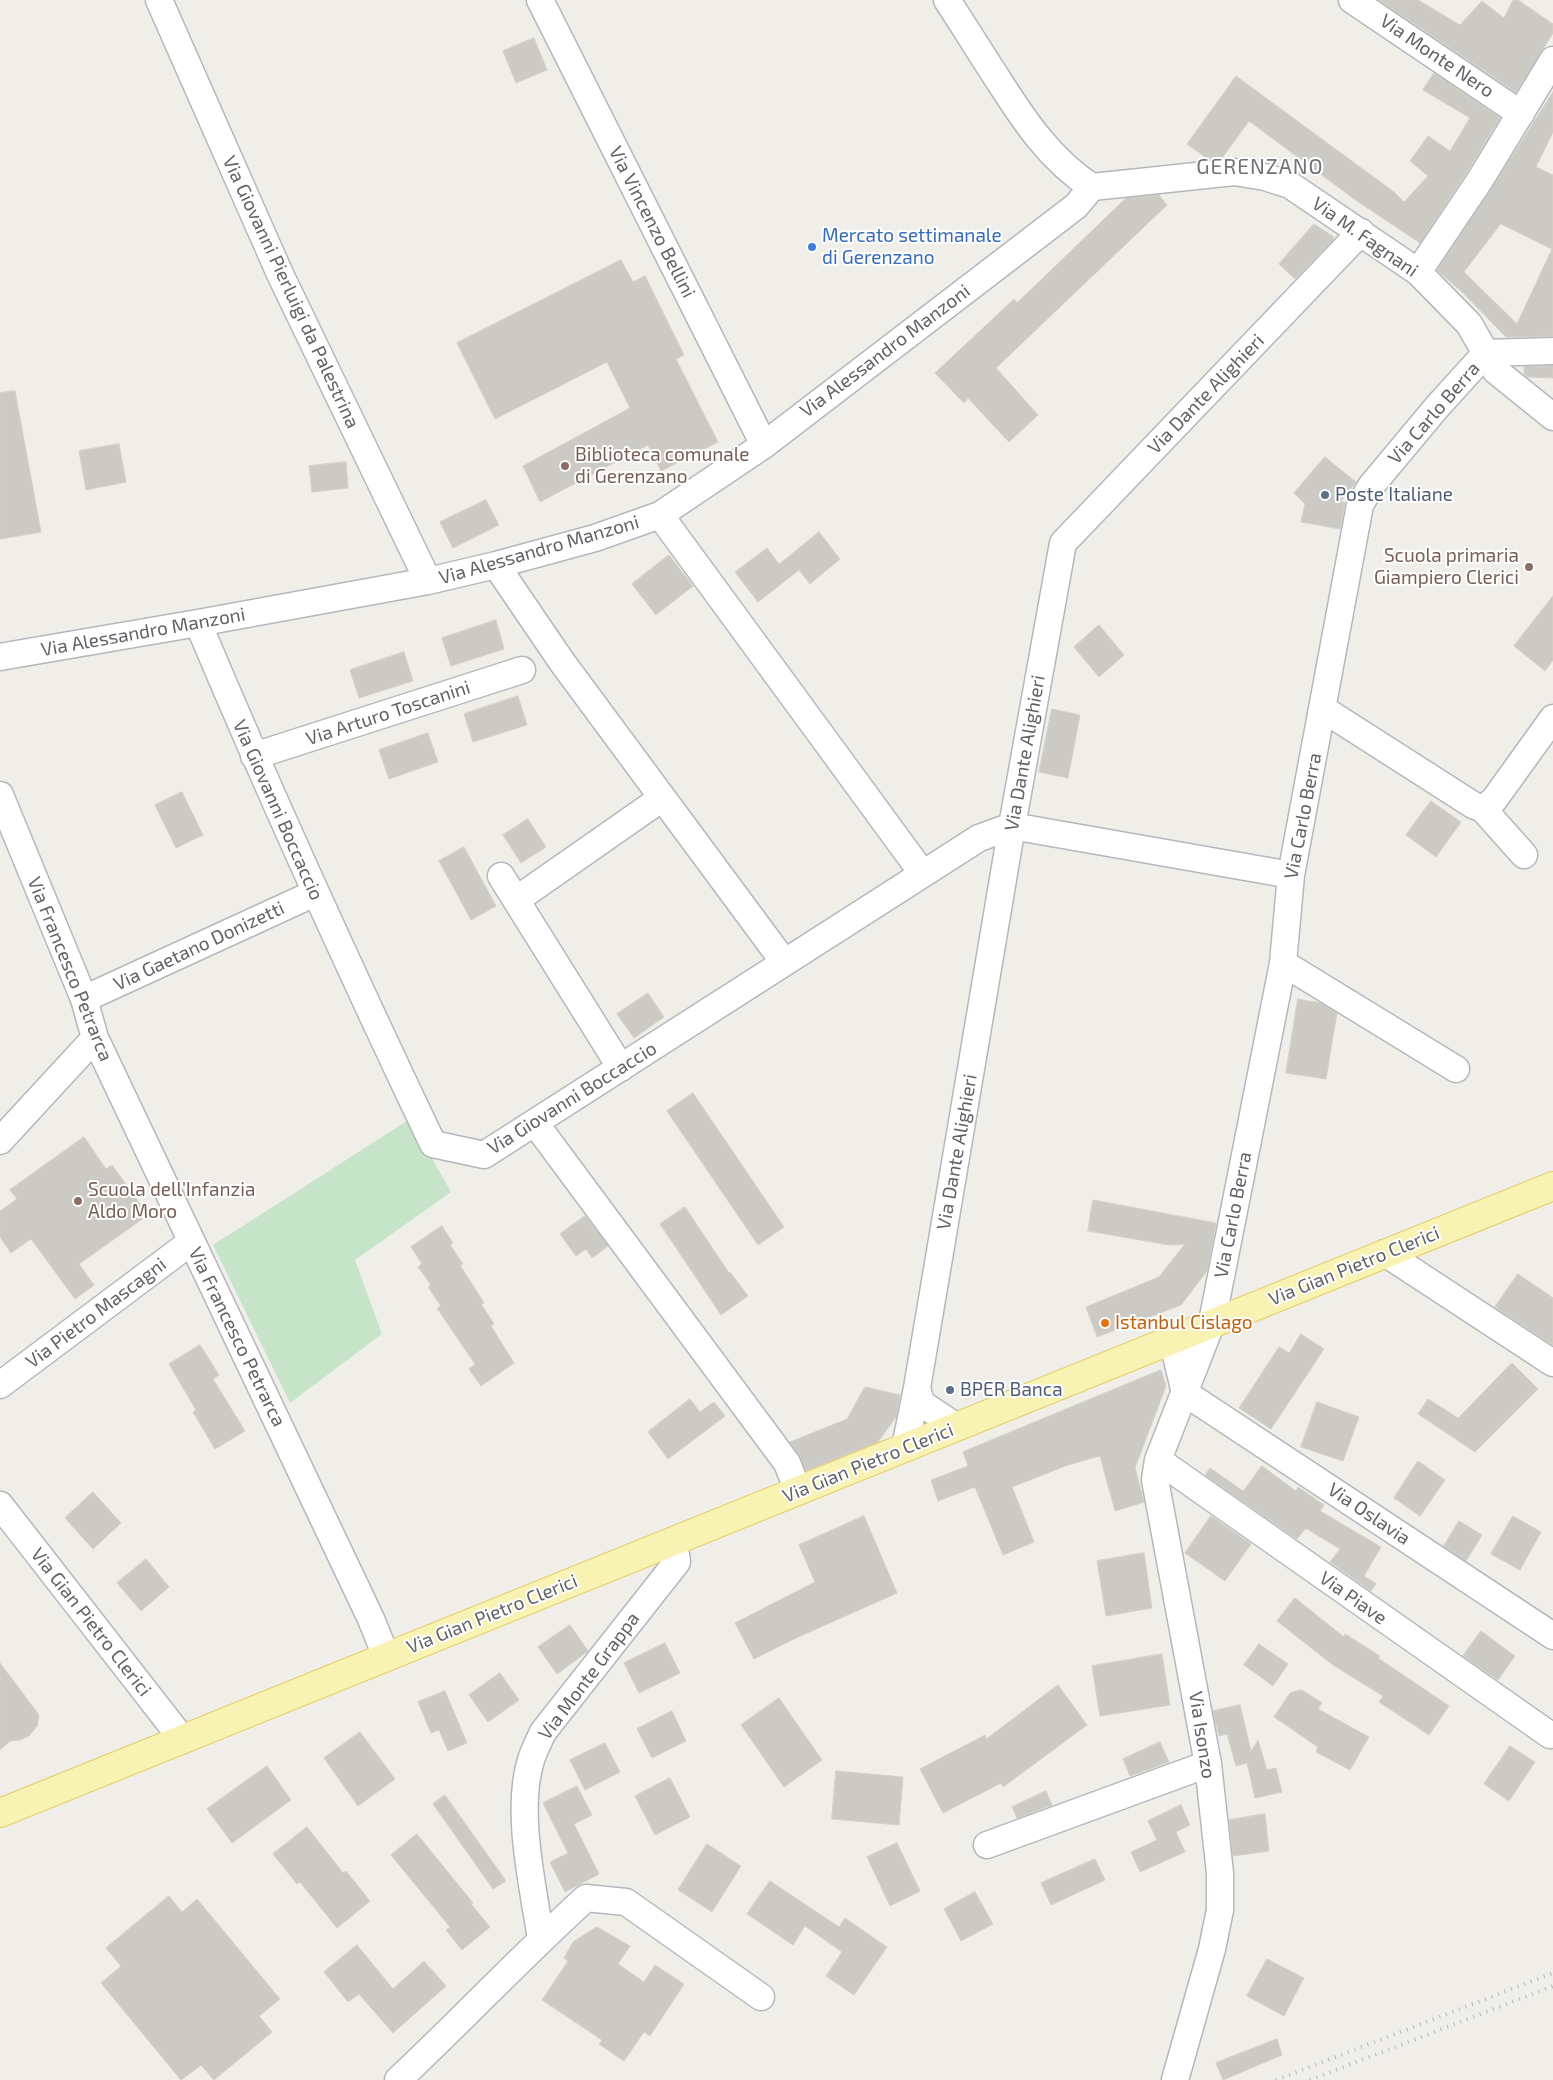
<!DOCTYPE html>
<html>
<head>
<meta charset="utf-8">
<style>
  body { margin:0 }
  canvas { display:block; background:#f0eee8 }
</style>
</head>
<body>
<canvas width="1553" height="2080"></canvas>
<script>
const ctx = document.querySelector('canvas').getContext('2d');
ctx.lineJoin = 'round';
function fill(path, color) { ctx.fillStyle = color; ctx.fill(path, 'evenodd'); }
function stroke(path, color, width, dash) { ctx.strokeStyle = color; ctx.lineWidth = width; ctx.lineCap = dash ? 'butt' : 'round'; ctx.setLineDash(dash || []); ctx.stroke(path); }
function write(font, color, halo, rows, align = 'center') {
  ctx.font = font + ' "Exo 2",sans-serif'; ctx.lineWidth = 4; ctx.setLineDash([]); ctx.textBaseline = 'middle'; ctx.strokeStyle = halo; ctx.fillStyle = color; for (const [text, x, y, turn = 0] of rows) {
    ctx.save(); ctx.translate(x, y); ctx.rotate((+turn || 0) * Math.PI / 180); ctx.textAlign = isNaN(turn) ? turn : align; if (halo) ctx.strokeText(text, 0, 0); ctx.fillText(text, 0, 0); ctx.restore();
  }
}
const green = new Path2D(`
  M410,1119L451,1192L355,1260L382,1334L290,1403L213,1245Z`);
const building = new Path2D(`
  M1379,0H1418L1460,25L1482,1L1504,18L1513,0H1518L1553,24V33L1516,92Z
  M534,38L547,70L516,83L503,51Z
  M1434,73L1500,118L1467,172L1420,243L1354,199L1249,121L1222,158L1209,160L1187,144L1236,76L1394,192L1404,202L1428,176L1410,161L1428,136L1450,151L1470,118L1423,90Z
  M1553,92V132L1536,167L1553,175V336L1506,337L1462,292L1437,270L1492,188ZM1501,224L1552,249L1517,324L1464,272Z
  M1159,195L1167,205L996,368L1038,415L1009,442L968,398L964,403L935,373L1014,299L1017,303L1126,198Z
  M1314,224L1334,237L1333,240L1295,279L1279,264Z
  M621,260L633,282L645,276L684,355L676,359L718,442L661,471L648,445L540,502L523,466L630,408L607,362L495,419L457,343Z
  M1553,366V378L1528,377L1524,374V367Z
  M15,391L41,532L0,539V393Z
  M119,444L126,482L86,490L79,451Z
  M1325,457L1356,482L1341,501L1345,503L1340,529L1301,522L1305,504L1294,493Z
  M346,462L348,488L312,492L309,466Z
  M486,500L499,525L453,548L440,522Z
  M819,532L840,559L810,584L799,570L758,602L735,572L767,548L779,564Z
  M669,555L693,586L656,615L632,584Z
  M1553,596V660L1545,671L1514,646Z
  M496,620L504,649L451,666L442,638Z
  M1099,625L1124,655L1099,677L1074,647Z
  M404,652L413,681L359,698L350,670Z
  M518,696L527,725L473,742L464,714Z
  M1052,709L1080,715L1068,778L1039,772Z
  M428,733L438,762L389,779L379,750Z
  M182,792L203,835L176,848L155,805Z
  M1431,801L1461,822L1436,857L1406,835Z
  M528,819L546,847L521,863L503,835Z
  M464,847L496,906L471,920L439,861Z
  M648,993L664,1017L634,1038L617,1014Z
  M1298,999L1320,1003L1337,1013L1326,1079L1286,1073Z
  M693,1093L784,1227L758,1245L667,1111Z
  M84,1137L106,1169L112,1165L148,1215L79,1264L94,1285L75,1299L31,1239L11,1253L0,1237V1211L17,1199L10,1190Z
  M1093,1200L1216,1223L1207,1271L1181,1305L1097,1337L1086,1307L1159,1277L1185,1244L1169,1245L1088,1231Z
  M685,1207L729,1273L730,1272L748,1296L721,1315L660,1224Z
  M585,1216L608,1246L592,1258L586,1249L576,1256L560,1234Z
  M442,1226L453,1243L450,1245L463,1264L460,1265L484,1303L481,1304L494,1324L491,1326L514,1363L481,1386L469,1369L475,1364L437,1308L441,1306L428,1287L431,1285L418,1267L422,1264L411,1247Z
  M1518,1274L1553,1298V1345L1495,1307Z
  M1301,1334L1324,1349L1271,1429L1239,1408L1279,1347L1289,1353Z
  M200,1345L219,1375L213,1379L245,1431L215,1449L193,1412L196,1410L169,1364Z
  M1512,1363L1538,1389L1475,1452L1418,1414L1428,1399L1458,1418Z
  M1161,1370L1166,1386L1135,1468L1144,1502L1115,1511L1100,1456L1068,1465L1012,1487L1034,1542L1003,1555L975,1487L938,1501L931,1480L968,1466L963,1452Z
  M865,1387L900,1395L896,1417L878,1442L806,1471L799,1454L790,1442L847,1419Z
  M690,1399L700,1412L714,1402L725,1416L668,1459L648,1432Z
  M1317,1402L1359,1417L1343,1461L1301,1447Z
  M1418,1461L1445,1480L1420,1516L1394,1498Z
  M1262,1466L1296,1491L1298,1487L1324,1505L1320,1511L1381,1547L1364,1576L1376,1584L1371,1591L1330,1562L1340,1549L1307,1529H1305L1297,1539L1205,1475L1210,1468L1243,1491Z
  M93,1492L121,1523L93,1549L65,1518Z
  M864,1516L897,1593L796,1638L754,1659L735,1623L815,1582L799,1545Z
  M1211,1516L1251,1544L1225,1581L1185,1553Z
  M1513,1516L1541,1532L1520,1570L1491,1554Z
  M1459,1521L1482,1535L1466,1561L1444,1546Z
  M1144,1553L1152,1608L1106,1616L1097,1561Z
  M146,1559L169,1587L141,1611L117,1583Z
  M1295,1598L1344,1637L1345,1634L1380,1656L1378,1658L1449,1706L1429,1735L1379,1702L1383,1696L1333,1665L1277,1621Z
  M570,1625L588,1651L557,1674L538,1647Z
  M1481,1631L1515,1656L1498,1680L1463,1656Z
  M665,1643L680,1673L639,1693L624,1663Z
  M1259,1644L1288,1664L1273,1686L1244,1665Z
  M1162,1654L1170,1705L1100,1716L1092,1666Z
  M0,1663L39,1715L37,1726L29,1736L20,1740L10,1741L0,1750Z
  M500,1673L519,1700L488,1722L469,1695Z
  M1058,1685L1087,1725L1003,1787L1001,1783L943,1813L920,1769L985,1735L986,1739Z
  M1302,1690L1322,1703L1318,1709L1369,1737L1350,1770L1316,1752L1318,1747L1274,1717L1290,1693Z
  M445,1691L467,1743L448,1751L439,1730L431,1733L418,1702Z
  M779,1698L822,1760L784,1787L741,1725Z
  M1240,1705L1251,1751L1258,1740L1267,1770L1276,1768L1282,1792L1255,1798L1247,1763L1236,1766L1227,1734L1219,1736L1213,1711Z
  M672,1711L686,1741L652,1758L637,1729Z
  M360,1732L395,1779L358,1806L324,1758Z
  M1160,1742L1169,1762L1130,1776L1123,1759Z
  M605,1743L620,1772L585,1790L570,1760Z
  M1510,1746L1535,1762L1509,1801L1484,1784Z
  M267,1766L291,1800L232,1843L207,1809Z
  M836,1771L903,1777L899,1825L832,1819Z
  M670,1778L690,1817L655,1835L635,1796Z
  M577,1786L592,1815L574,1824L599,1874L565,1892L550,1862L568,1853L543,1803Z
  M1046,1791L1052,1805L1017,1818L1012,1807Z
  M445,1795L506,1881L493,1889L433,1804Z
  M1181,1805L1190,1825L1176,1832L1185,1852L1140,1872L1131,1852L1157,1840L1148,1821Z
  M1265,1814L1269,1851L1233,1856L1229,1820Z
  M307,1827L343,1873L346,1871L370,1901L337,1928L300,1882L297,1884L273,1854Z
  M417,1834L473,1903L471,1904L490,1927L462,1950L446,1930L450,1927L391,1855Z
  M897,1843L920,1891L890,1906L867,1857Z
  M707,1844L741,1866L712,1912L678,1890Z
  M1095,1859L1105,1880L1051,1905L1041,1883Z
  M770,1881L839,1927L845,1918L887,1947L854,1995L826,1976L842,1952L805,1926L793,1945L747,1914Z
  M975,1892L993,1924L961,1941L944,1909Z
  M169,1896L182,1912L197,1899L280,1999L259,2016L272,2032L214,2080L201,2065L181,2080L101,1983L121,1966L106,1948Z
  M597,1927L630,1946L618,1964L644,1982L655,1965L684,1984L650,2036L644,2032L624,2061L599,2044L602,2040L542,2000L568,1961L564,1958L573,1942Z
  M357,1945L393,1989L424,1961L446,1986L393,2033L359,1994L348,2002L324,1972Z
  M1267,1959L1304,1978L1284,2016L1247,1996Z
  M1277,2039L1282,2055L1223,2080L1216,2063Z`);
const minor = new Path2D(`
  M159,0L280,274L428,581
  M540,0L764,445
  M947,0C964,26 980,52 997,78C1023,119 1050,160 1092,187L1234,172L1265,177L1290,185L1418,272L1469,324L1496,371L1553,417
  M1352,0L1521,114
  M1418,272L1480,180L1553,60
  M1486,353L1553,351
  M660,515L923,874
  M496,565L562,662L784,962
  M198,623C272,799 351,972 433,1144L484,1155L979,838L1012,826L1291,875
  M0,657L198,623L428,581L496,565L595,538L660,515L764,445L1076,206L1092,187
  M1323,709L1473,805L1483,809L1494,800L1553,718
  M254,756L522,670
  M0,795L84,999L95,1038L371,1619L386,1656
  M1483,809L1524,855
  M501,876L621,1068
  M516,900L662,798
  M1283,963L1456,1069
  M84,999L315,893
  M535,1123L787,1463L798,1491
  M0,1141L95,1038
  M1385,1253L1553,1363
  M1172,1339L1185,1393
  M0,1385L191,1242
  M917,1388L921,1403L957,1427
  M1185,1393L1553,1636
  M905,1447L917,1388L1012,826L1063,543L1361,232
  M1158,1460L1550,1735
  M0,1505L183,1740
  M987,1845L1208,1764
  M541,1939C533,1887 515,1810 531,1760C534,1750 539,1741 543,1732L677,1562L674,1542
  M398,2080C462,2020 522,1956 586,1898L626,1902L761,1997
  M1175,2080L1212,1949L1220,1910V1873L1208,1764L1155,1480L1158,1460L1212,1322L1283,963L1291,875L1360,505L1371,486L1437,407L1486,353`);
const major = new Path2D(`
  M0,1813C518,1605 1035,1394 1553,1186`);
const rail = new Path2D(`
  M1276,2080L1553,1973
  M1310,2080L1553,1986`);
const markers = [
  [812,247,5,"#3f7fe0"],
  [565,466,5,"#8d6e63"],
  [1325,495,5,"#5c6f8a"],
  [1529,567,5,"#8d6e63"],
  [78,1201,5,"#8d6e63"],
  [1105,1323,5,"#e8710a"],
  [950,1390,5,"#5c6f8a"]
];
const streetNames = [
  ["Via Monte Nero",1437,56,34],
  ["Via Vincenzo Bellini",652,222,63],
  ["Via M. Fagnani",1365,237,35],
  ["Via Giovanni Pierluigi da Palestrina",291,292,65],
  ["Via Alessandro Manzoni",885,351,-37],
  ["Via Dante Alighieri",1206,394,-46],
  ["Via Carlo Berra",1434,413,-49],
  ["Via Alessandro Manzoni",539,550,-16],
  ["Via Alessandro Manzoni",143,632,-10],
  ["Via Arturo Toscanini",388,713,-18],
  ["Via Dante Alighieri",1025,753,-80],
  ["Via Giovanni Boccaccio",278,810,66],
  ["Via Carlo Berra",1303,816,-79],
  ["Via Gaetano Donizetti",199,946,-25],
  ["Via Francesco Petrarca",70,969,68],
  ["Via Giovanni Boccaccio",572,1098,-32],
  ["Via Dante Alighieri",957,1152,-80],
  ["Via Carlo Berra",1233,1215,-79],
  ["Via Gian Pietro Clerici",1354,1266,-22],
  ["Via Pietro Mascagni",96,1313,-37],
  ["Via Francesco Petrarca",237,1337,64],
  ["Via Gian Pietro Clerici",868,1463,-22],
  ["Via Oslavia",1369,1514,34],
  ["Via Piave",1353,1598,35],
  ["Via Gian Pietro Clerici",492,1614,-22],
  ["Via Gian Pietro Clerici",91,1622,52],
  ["Via Monte Grappa",589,1676,-53],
  ["Via Isonzo",1202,1735,81]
];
const shopNames = [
  ["Mercato settimanale",822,236],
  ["di Gerenzano",822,258]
];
const educationNames = [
  ["Biblioteca comunale",575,455],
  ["di Gerenzano",575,477],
  ["Scuola primaria",1519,556,"right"],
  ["Giampiero Clerici",1519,578,"right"],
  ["Scuola dell'Infanzia",88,1190],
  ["Aldo Moro",88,1212]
];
const serviceNames = [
  ["Poste Italiane",1335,495],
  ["BPER Banca",960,1390]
];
const foodNames = [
  ["Istanbul Cislago",1115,1323]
];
const quarterNames = [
  ["GERENZANO",1260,167]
];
fill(green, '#c6e5c8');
fill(building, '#cbcac4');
stroke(building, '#d4d1c6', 1);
stroke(minor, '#b4b7bb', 29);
stroke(major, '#e8cd69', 30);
stroke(minor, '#fff', 26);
stroke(major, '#f9f3b3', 28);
stroke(rail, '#b5b6b7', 4, [1, 6]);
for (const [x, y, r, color] of markers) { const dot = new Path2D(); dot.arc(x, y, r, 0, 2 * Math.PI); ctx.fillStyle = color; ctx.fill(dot); stroke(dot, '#fff', 2); }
write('19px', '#5f6267', '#fff', streetNames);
write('19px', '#366cbe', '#fff', shopNames, 'left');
write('19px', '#785e54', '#fff', educationNames, 'left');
write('19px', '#4e5e75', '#fff', serviceNames, 'left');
write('19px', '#c56008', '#fff', foodNames, 'left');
ctx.letterSpacing = '1px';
write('21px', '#707478', '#fff', quarterNames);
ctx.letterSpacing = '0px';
</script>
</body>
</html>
